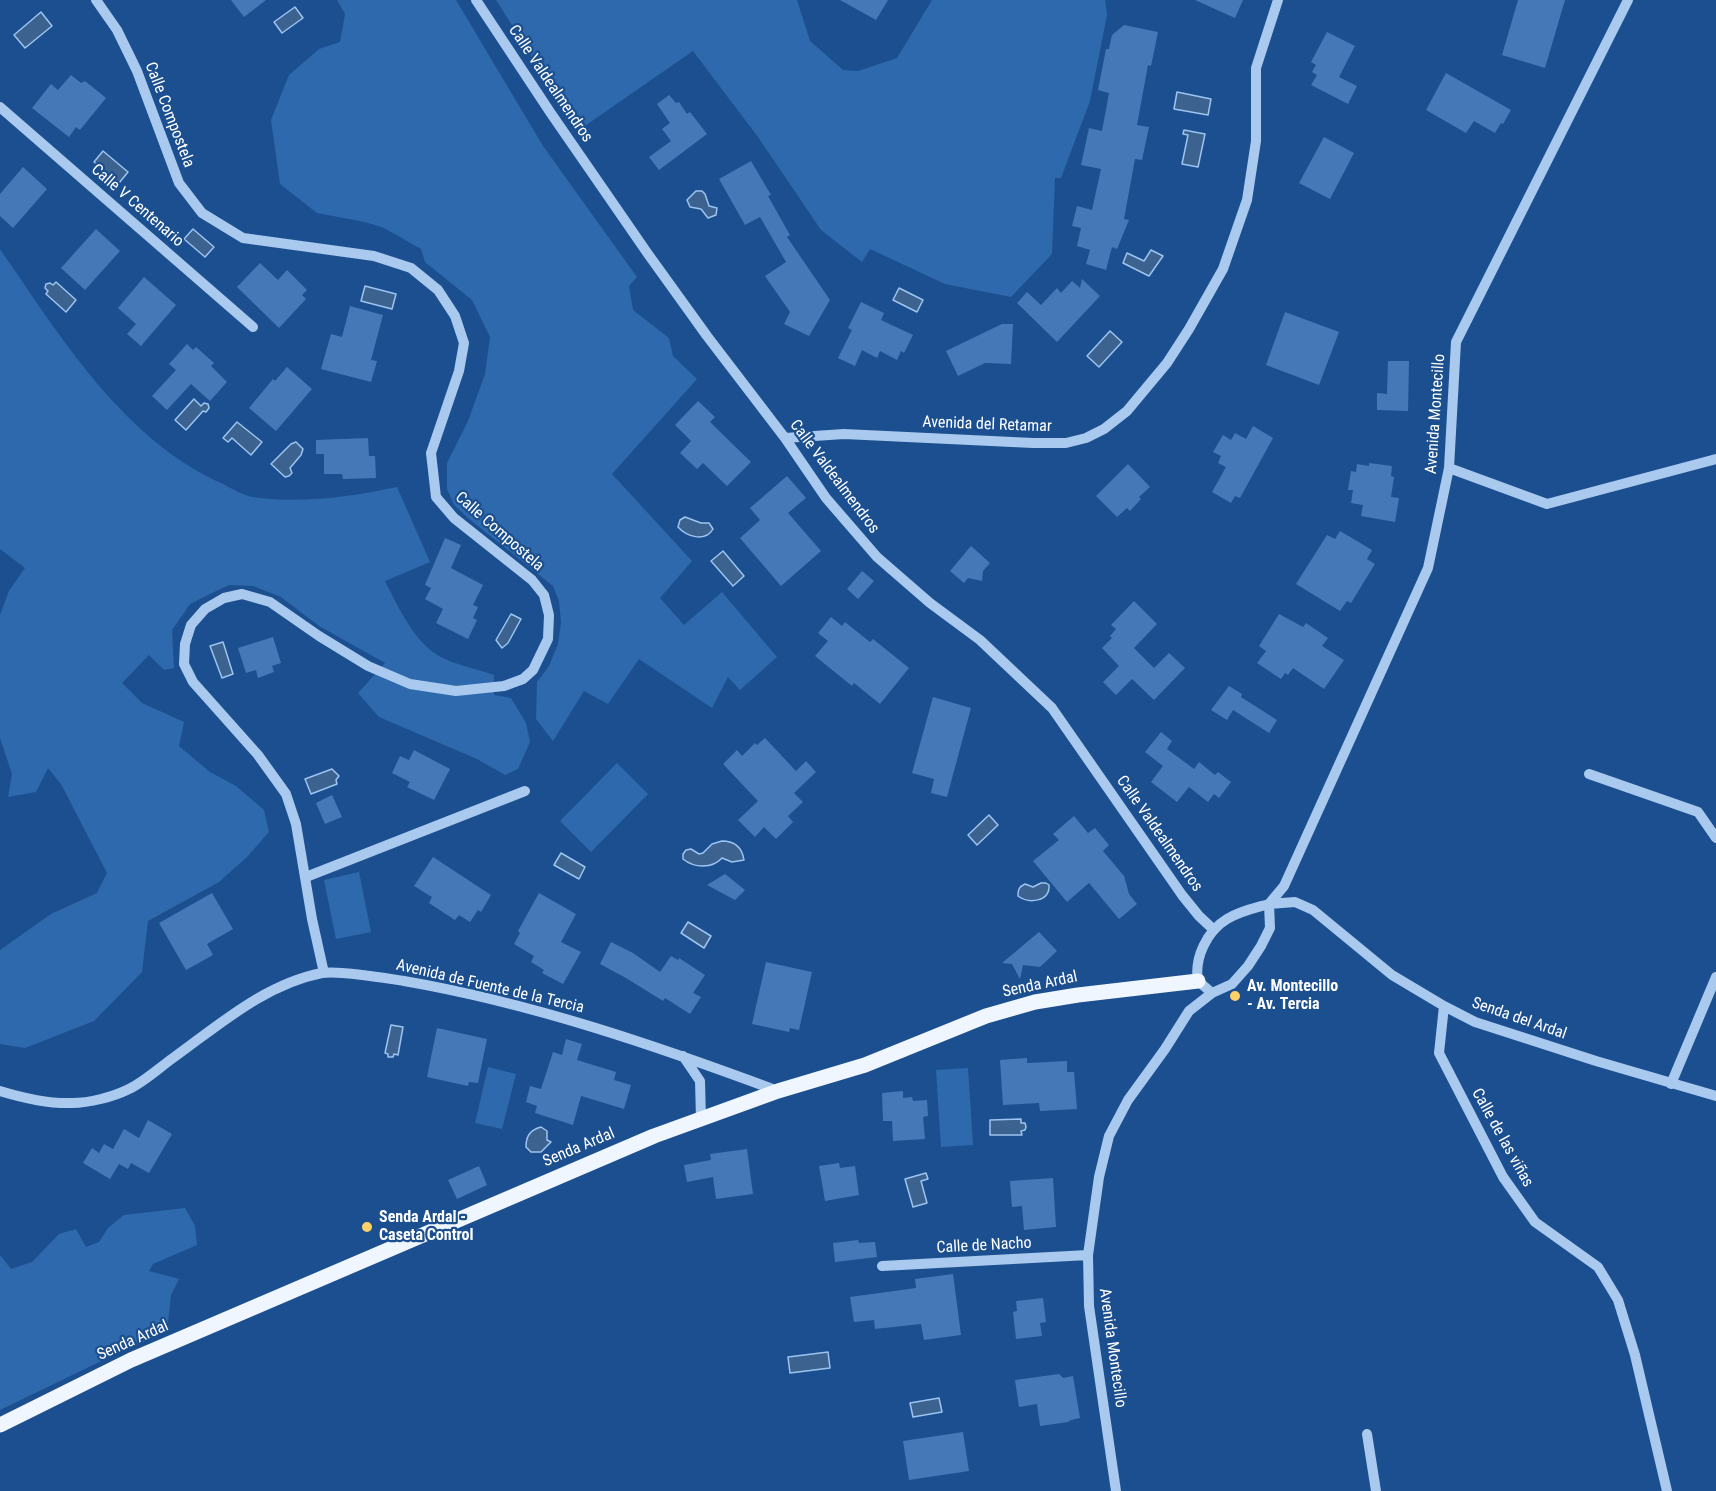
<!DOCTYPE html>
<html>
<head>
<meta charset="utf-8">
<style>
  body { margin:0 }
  canvas { display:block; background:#1b4f8f }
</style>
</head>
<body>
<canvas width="1716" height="1491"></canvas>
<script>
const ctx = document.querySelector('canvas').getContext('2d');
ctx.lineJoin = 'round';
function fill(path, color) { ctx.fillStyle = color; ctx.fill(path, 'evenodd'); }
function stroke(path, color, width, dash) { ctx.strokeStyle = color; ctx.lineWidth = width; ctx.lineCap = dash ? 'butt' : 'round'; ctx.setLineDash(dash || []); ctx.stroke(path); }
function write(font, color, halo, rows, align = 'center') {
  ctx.font = font + ' "Roboto Condensed",sans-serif'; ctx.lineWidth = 4.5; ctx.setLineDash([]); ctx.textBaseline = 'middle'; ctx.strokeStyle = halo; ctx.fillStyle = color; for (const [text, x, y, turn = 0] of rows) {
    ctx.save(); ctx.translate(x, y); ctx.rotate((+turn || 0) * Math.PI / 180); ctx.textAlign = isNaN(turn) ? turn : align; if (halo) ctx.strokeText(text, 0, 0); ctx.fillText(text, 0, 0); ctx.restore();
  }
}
const green = new Path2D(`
  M337,0H456L543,146L637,277L629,286L633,310L669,338L673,356L697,379L612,474L692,561L660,598L684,625L722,592L777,657L740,690L728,677L712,708L639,659L608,704L584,691L553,741L536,719L537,682L549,666L558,644L561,622L559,601L553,586L468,518L454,505L447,489V463L468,421L485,374L490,337L472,300L425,262L421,249L384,228L365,222L317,213L280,184L271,120L289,75L319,49L340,42L345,14Z
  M496,0H797L810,41L843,70L858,71L897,58L932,0H1105L1107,15L1090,101L1061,178H1055L1052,254L1011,297L945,284L870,249L862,262L821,230L758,137L693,51L579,130Z
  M0,249C60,336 123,440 223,484C232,489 243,495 252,497C301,504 350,497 397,487L430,562L385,581L387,585C401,612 416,646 445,659C460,666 478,669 494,675V695L511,698L526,723L530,742L518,769L505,775L477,759L379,717L358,693L385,663L319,626L281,597L253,586L229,585L208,595L190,604L172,630L174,668L164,670L149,655L122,683L142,703L184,722L179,746L210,772L236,786L264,810L269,832L247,857L219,882L148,921L142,972L94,1021L25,1048L0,1044V950L51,914L97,893L107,873L61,784L48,768L36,792L8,797L12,774L0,738V615L9,591L25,568L0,549Z
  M617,763L648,794L591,852L560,821Z
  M359,872L371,932L336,939L324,880Z
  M488,1067L516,1074L502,1129L475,1123Z
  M968,1068L973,1145L941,1147L936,1070Z
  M185,1208L195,1226L197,1245L153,1264L149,1271L179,1279L171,1295L167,1332L120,1352L0,1410V1255L11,1269L32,1262L59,1234L76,1229L86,1247L99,1242L108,1228L124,1215Z`);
const water = new Path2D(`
  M295,7L303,18L282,33L274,22Z
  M41,12L52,26L25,48L14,35Z
  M1177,92L1211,99L1208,115L1174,109Z
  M1184,130L1205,134L1198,167L1182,164L1188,135L1183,134Z
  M103,151L128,172L119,183L94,162Z
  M696,191H702L705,194L709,206L717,208L716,215L708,218L701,209L690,207L687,200Z
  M193,229L214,247L205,257L184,239Z
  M1151,250L1163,256L1149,276L1123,263L1127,253L1144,261Z
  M56,282L76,300L66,312L46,294L48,291L45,288L46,284L50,283L53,285Z
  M365,286L396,294L392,309L361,301Z
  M899,288L923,300L917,312L893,300Z
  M1110,331L1122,342L1099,367L1087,356Z
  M194,399L201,406L204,403L208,404L209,408L206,412L203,411L186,430L175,420Z
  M237,422L262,442L251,455L232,438L228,442L223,438Z
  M296,442L303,449L301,455L290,468L292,473L289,476L285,477L271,464L291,444Z
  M685,517L701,523H709L713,529C705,543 686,536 678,527L680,520Z
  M723,551L744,576L733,586L711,561Z
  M511,614L521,619L508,643L502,648L496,640Z
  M223,642L233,674L222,678L210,646Z
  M332,769L339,776L336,780L337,784L311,794L305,779Z
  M989,815L998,825L977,845L968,835Z
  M722,841C735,841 742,847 744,860L732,862L722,858C712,869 694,868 683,859V854L686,850L691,849L699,854L703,853L712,844Z
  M561,853L585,867L579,879L554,865Z
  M1041,883H1046L1049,885C1050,902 1029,904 1018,896C1018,889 1019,887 1025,884L1033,887Z
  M688,922L711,936L704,948L681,933Z
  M391,1025L403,1027L398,1055L394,1054L393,1057H388V1054L385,1053Z
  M1021,1119V1123H1025L1026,1127L1025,1130L1021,1131L1022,1135H990V1120Z
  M541,1127L547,1131V1140L551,1142L541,1152H531L526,1147C526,1136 530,1130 541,1127Z
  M926,1173L928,1179L921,1181L927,1203L913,1207L905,1179Z
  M828,1352L830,1368L790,1373L788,1357Z
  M939,1398L942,1412L913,1417L910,1403Z`);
const building = new Path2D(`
  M231,0H266L244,17Z
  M840,0H888L876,20Z
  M1195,0H1243L1235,18Z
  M1518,0H1565L1545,68L1502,55Z
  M1124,25L1158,32L1151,66L1148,65L1137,125L1149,127L1142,160L1135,159L1124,219L1129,220L1117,249L1112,247L1106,270L1086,264L1090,250L1077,246L1081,228L1072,226L1077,206L1092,210L1101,169L1081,165L1089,128L1102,131L1109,93L1098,90L1106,49H1109L1112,35Z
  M1327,32L1355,46L1339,77L1357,86L1348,104L1311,85L1317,75L1312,72L1316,65L1311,62Z
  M1446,73L1511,110L1503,124L1501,123L1495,133L1474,121L1466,133L1426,110Z
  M71,75L81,83L85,81L106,98L80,130L76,127L69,137L32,108L51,84L58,90Z
  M669,95L676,103L679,102L687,114L690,112L707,134L659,170L649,157L671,141L662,129L670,123L657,104Z
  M1324,137L1354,153L1330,199L1299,183Z
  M751,161L771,195L768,196L790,235L787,237L830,300L809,336L784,324L790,312L765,276L786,262L760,217L745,225L719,179Z
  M23,167L47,189L13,228L0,216V194Z
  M96,229L120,251L85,290L61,268Z
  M260,263L278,280L287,270L307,290L302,295L306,299L279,328L237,287Z
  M144,277L176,305L141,346L127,334L136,324L118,308Z
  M1082,279L1100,296L1057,342L1017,303L1027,292L1041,305L1057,288L1061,293L1072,281L1080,288Z
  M861,302L884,313L881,320L913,335L904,353L901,351L897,360L880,351L877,358L862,350L855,366L838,358L852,330L848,328Z
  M350,306L383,315L371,360L377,361L371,382L321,369L331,334L342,337Z
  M1285,312L1339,332L1319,385L1266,365Z
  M1002,324H1013L1011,364L985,363L958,376L946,351Z
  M187,344L193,350L196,347L214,363L211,366L227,382L210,401L191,384L167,410L152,396L176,370L169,364Z
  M1388,361H1409L1408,411L1377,410V393L1387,394Z
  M287,367L312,389L276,431L249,408L273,379L275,381Z
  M698,401L715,417L710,422L751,462L727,486L703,463L697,469L680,453L691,441L675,425Z
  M1253,426L1273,438L1240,498L1235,496L1231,503L1212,492L1226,467L1218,463L1221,456L1213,452L1223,435L1231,440L1235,433L1246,439Z
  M368,438L369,456H375L376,478L343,479L342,474H324V454H316V440Z
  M1369,463L1392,466L1391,476L1394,477L1391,497L1399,498L1395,522L1361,516L1363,505L1351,503L1353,490H1348L1351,471L1356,472L1357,464L1369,466Z
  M1128,464L1150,487L1139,497L1141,499L1130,511L1127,508L1117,517L1096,496Z
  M787,476L806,498L788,513L821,551L781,586L740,538L760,520L750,508Z
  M1340,531L1372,550L1367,559L1375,564L1351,603L1347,601L1340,611L1296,584L1327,535L1335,539Z
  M445,538L461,545L451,568L483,585L473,605L478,607L473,618L477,620L468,639L436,623L443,609L425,599L431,588L425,585Z
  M971,546L990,563L983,571L982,581L968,578L964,583L950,571Z
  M862,571L874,581L858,599L847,589Z
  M1134,601L1157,624L1134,648L1154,668L1169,653L1185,668L1154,700L1132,679L1116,695L1103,682L1119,666L1102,648L1112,638L1110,636L1116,629L1111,625Z
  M1279,614L1303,627L1306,623L1328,638L1322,646L1344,660L1324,689L1293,668L1288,675L1285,673L1281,679L1257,663L1266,651L1259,646Z
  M831,617L842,626L845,622L870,642L873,639L909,668L880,704L854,683L852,686L815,656L828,641L818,633Z
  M273,637L281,663L272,666L274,672L258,678L256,670L246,673L238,648Z
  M1229,686L1242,694L1241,697L1277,720L1269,733L1233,710L1227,720L1211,710Z
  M933,697L971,708L947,797L931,793L934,779L912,773Z
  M1161,732L1172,741L1167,749L1194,769L1199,762L1215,775L1218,772L1231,782L1219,798L1214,794L1208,802L1189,787L1177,802L1151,782L1163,766L1145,752Z
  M765,738L796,771L806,761L816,772L794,793L803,802L788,816L793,822L776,839L764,827L755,837L738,820L758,801L723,764L737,750L742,756L755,743L757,745Z
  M414,750L450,769L434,800L407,787L410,782L392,773L400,756L409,760Z
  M332,795L342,817L325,824L316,803Z
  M1074,816L1088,833L1095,828L1109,845L1103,851L1124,876L1129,894L1137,904L1119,919L1089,883L1067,902L1033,861L1059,840L1053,834Z
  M433,857L491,895L481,912L478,910L470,922L459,915L455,920L429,903L432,897L414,886Z
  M725,874L745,890L735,900L707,885Z
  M212,893L233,929L207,944L213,955L186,970L159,923Z
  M539,893L576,914L561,942L581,952L563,984L542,973L544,970L531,962L534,956L514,944L520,933L518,931Z
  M1039,932L1057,951L1040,967L1023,965L1020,979L1012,964L1002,963Z
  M611,942L633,953L660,972L671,956L678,960L679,958L705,975L693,993L701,997L690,1014L665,998L663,1001L626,978L600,964Z
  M766,962L812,972L799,1030L790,1028L789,1032L752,1024Z
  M437,1028L487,1039L478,1083L469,1082L468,1086L427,1077Z
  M566,1039L582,1044L577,1060L616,1072L614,1080L631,1085L624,1109L581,1096L573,1125L535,1113L537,1106L526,1102L530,1086L541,1089L553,1052L562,1055Z
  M1027,1058V1063L1067,1061V1072H1074L1077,1109L1040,1111L1039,1103L1003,1105L1000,1060Z
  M903,1091V1098L912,1097L913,1101L927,1100L928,1116L923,1117L925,1139L893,1141L892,1121H883L882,1093Z
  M148,1120L172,1134L149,1173L131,1163L128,1169L119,1164L110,1179L83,1163L92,1148L99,1153L104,1144L113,1149L124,1129L139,1138Z
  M747,1149L753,1194L716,1199L713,1177L687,1182L684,1165L711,1160L710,1154Z
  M839,1163L840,1168L855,1166L859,1195L825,1201L819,1166Z
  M479,1166L487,1185L457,1199L448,1180Z
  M1053,1178L1056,1227L1024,1230L1022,1206L1012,1207L1010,1181Z
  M858,1240L859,1243L875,1242L877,1257L835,1262L833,1243Z
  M953,1274L961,1335L924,1340L921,1324L875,1329L874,1320L854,1322L850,1297L916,1288L915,1279Z
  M1043,1298L1046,1322L1040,1323L1042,1336L1016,1339L1013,1312L1017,1311L1016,1301Z
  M1059,1374L1063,1378L1073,1376L1080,1418L1071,1420L1068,1422L1040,1426L1037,1404L1019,1407L1015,1380Z
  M963,1432L969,1471L909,1480L903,1441Z`);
const minor = new Path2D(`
  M96,0L117,30L137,71L179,183L202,213L243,238L374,256L411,268L438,290L455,316L464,343L459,371L431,453L436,497L454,518L532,580L544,595L549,615L548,639L533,670L523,679L504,686L456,691L410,684L368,666L319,636L270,602L242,594L224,598L205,609L191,625L185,644L184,664L193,682L258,755L286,794L296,824L312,919L324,973
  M476,0L550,112L648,254L707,336L785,438L826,498L877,557L930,603L980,640L1052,708L1182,895L1199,916L1214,930
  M0,107L253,327
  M785,438L844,434L1033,443H1066L1086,438L1104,429L1127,411L1167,363L1189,329L1223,269L1247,200L1256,141V68L1278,0
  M1449,468L1547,504L1716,459
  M1589,774L1698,812L1716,838
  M306,877L525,791
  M1269,904L1284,886L1428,568L1449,468L1456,342L1628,0
  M1269,904L1295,902L1313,910L1392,975L1444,1006L1475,1022L1596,1061L1716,1096
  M1269,904L1270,928L1261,946L1248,966L1232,984L1212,993L1198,981C1194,958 1207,931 1227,919C1240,911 1255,908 1269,904Z
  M1444,1006L1439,1053L1503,1177L1535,1222L1598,1267L1618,1300L1635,1355L1667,1491
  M683,1056L700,1081L701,1119
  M1671,1084L1716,977
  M0,1091C23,1098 47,1104 72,1103C89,1103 113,1097 129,1089C144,1082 159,1068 173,1058C219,1025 265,984 322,973C340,970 384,978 404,981C532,1003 657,1046 778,1091
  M882,1266L1088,1255
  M1367,1434L1376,1491
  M1116,1491L1089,1306L1088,1255L1099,1177L1109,1136L1128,1100L1165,1049L1189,1011L1212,993`);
const major = new Path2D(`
  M0,1425L131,1360L654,1136L778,1091L865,1065L986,1016L1035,1002L1078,995L1198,981`);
const markers = [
  [1235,996,6,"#ffd166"],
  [367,1227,6,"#ffd166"]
];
const streetNames = [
  ["Calle Valdealmendros",550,84,56],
  ["Calle Compostela",169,115,69],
  ["Calle V Centenario",137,206,41],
  ["Avenida Montecillo",1436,414,-86],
  ["Avenida del Retamar",987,425,2],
  ["Calle Valdealmendros",834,477,53],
  ["Calle Compostela",499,532,41],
  ["Calle Valdealmendros",1159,834,55],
  ["Senda Ardal",1040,985,-12],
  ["Avenida de Fuente de la Tercia",490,987,13],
  ["Senda del Ardal",1519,1019,19],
  ["Calle de las viñas",1502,1138,61],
  ["Senda Ardal",579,1148,-23],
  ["Calle de Nacho",984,1246,-3],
  ["Senda Ardal",133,1341,-24],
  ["Avenida Montecillo",1112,1348,82]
];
const poiNames = [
  ["Av. Montecillo",1247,987],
  ["- Av. Tercia",1247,1005],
  ["Senda Ardal -",379,1218],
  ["Caseta Control",379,1236]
];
fill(green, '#2e69ad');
fill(water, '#3c6290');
stroke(water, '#9cc4f0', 1.5);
fill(building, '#4478b7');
stroke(minor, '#a9c9ee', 10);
stroke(major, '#f0f6ff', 15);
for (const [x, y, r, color] of markers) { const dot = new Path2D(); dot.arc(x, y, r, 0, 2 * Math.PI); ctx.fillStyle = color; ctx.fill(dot); stroke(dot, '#1b4f8f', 2); }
write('16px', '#fff', '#1b4f8f', streetNames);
write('bold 16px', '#fff', '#1b4f8f', poiNames, 'left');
</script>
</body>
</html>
